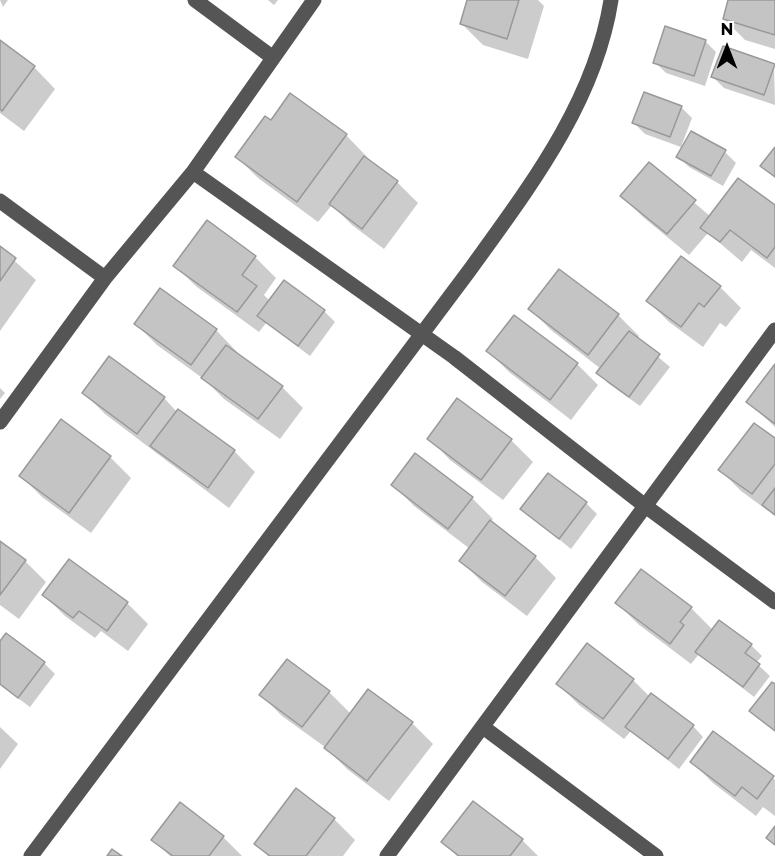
<!DOCTYPE html>
<html>
<head>
<meta charset="utf-8">
<style>
  body { margin:0 }
  #map { position:relative; width:775px; height:856px; overflow:hidden; background:#fff; font-family:Montserrat,sans-serif }
  canvas { display:block }
  .north { position:absolute; left:697px; top:18px; width:60px; height:60px; -webkit-text-stroke:4px #fff; paint-order:stroke; rotate:0deg; font-size:16px; font-weight:700; line-height:24px; text-align:center; color:#000 }
  .north::after { content:''; display:block; margin:auto; width:21px; height:27px; background:#000; clip-path:polygon(50% 0,100% 100%,50% 72%,0 100%) }
</style>
</head>
<body>
<div id="map">
<canvas width="775" height="856"></canvas>
<div class="north">N</div>
</div>
<script>
const ctx = document.querySelector('canvas').getContext('2d');
ctx.lineJoin = 'round';
function fill(path, color) { ctx.fillStyle = color; ctx.fill(path, 'evenodd'); }
function stroke(path, color, width, dash) { ctx.strokeStyle = color; ctx.lineWidth = width; ctx.lineCap = dash ? 'butt' : 'round'; ctx.setLineDash(dash || []); ctx.stroke(path); }
const shadow = new Path2D(`
  M0,0H8L3,7Z
  M268,0H278L274,5Z
  M469,0H538L544,6L528,59L483,45L462,24Z
  M730,0H775V49L745,40L724,19Z
  M705,41L716,52L705,86L666,73L655,62Z
  M0,42L34,67L55,89L24,131L0,113Z
  M774,65L775,105L724,88L713,77Z
  M291,95L346,135L367,157L366,159L397,182L418,203L384,249L352,225L332,205L318,222L258,178L237,157L271,122Z
  M681,107L692,118L681,147L645,134L634,123Z
  M725,152L736,163L723,186L689,167L678,156Z
  M649,164L711,217L775,207V268L751,250L742,262L708,233L689,255L643,217L622,196Z
  M0,248L36,280L0,331Z
  M255,257L276,278L264,295L270,301L324,311L335,322L310,356L266,323L259,332L197,287L175,266Z
  M720,287L741,308L726,327L720,323L703,347L669,322L648,301Z
  M161,290L216,330L237,352L236,354L282,387L303,408L280,439L224,399L205,380L157,345L136,324Z
  M530,309L618,315L639,336L637,339L670,367L640,406L609,384L598,373L601,369L551,330Z
  M488,351L577,364L598,385L571,420L509,372Z
  M775,366V427L748,402Z
  M0,388L5,393L0,399Z
  M84,393L164,398L177,412L234,451L255,472L229,508L105,414Z
  M458,400L511,440L533,462L503,500L450,460L429,438Z
  M775,440V516L741,491L720,470Z
  M110,457L131,478L91,533L42,497L21,476Z
  M393,485L472,498L493,519L490,522L535,557L556,578L527,616L482,582L461,561L470,549L414,506Z
  M586,503L597,514L571,549L522,509Z
  M0,543L25,561L46,582L19,619L0,605Z
  M44,595L127,603L148,624L128,651L101,631L95,638L65,616Z
  M617,603L691,608L713,630L751,645L762,656L756,663L770,676L754,697L699,654L691,664L638,624Z
  M0,644L44,663L55,674L30,707L0,685Z
  M633,680L650,697L693,726L703,737L679,769L631,731L624,739L579,705L558,684Z
  M329,692L351,714L412,723L433,744L389,801L347,769L325,747L282,716L261,695Z
  M0,727L18,744L0,769Z
  M692,762L773,778L775,780V816L763,807L756,816L713,783Z
  M473,803L522,840L538,856H457L443,842Z
  M334,819L355,840L343,856H268L256,844Z
  M223,837L242,856H170L153,840Z`);
const building = new Path2D(`
  M467,0H519L507,39L460,24Z
  M728,0H775V35L723,19Z
  M665,26L706,40L694,76L653,63Z
  M0,40L35,66L2,111L0,109Z
  M723,46L775,64L764,95L711,77Z
  M644,92L682,106L670,137L632,123Z
  M290,93L347,134L297,202L235,157L265,116L271,120Z
  M691,131L726,150L711,176L676,157Z
  M775,147V177L760,166Z
  M364,156L398,181L362,229L329,204Z
  M649,162L696,200L667,234L620,196Z
  M738,178L775,205V247L767,258L730,230L720,242L700,228Z
  M207,220L256,256L242,275L257,286L237,312L173,266Z
  M0,246L16,258L0,281Z
  M681,256L721,286L704,307L699,303L681,327L646,301Z
  M559,269L619,314L588,355L528,309Z
  M284,280L325,310L298,346L257,316Z
  M160,288L217,329L191,365L134,324Z
  M514,315L578,363L550,400L486,351Z
  M629,331L660,354L629,397L596,373Z
  M226,345L283,386L258,419L201,378Z
  M109,356L165,397L137,434L82,393Z
  M775,364V424L746,402Z
  M457,398L512,439L481,480L427,439Z
  M178,409L235,450L208,488L150,446Z
  M61,419L111,456L69,513L19,476Z
  M754,423L775,438V464L752,494L718,470Z
  M415,453L473,497L448,529L391,485Z
  M548,473L587,502L559,539L520,509Z
  M775,488V515L762,505Z
  M490,520L536,556L505,596L459,561Z
  M0,541L26,560L0,595Z
  M69,559L128,602L107,631L79,611L73,618L42,595Z
  M641,569L692,607L680,622L684,625L670,644L615,603Z
  M719,620L752,644L745,653L760,664L743,687L695,652Z
  M6,633L45,662L18,698L0,684V641Z
  M587,643L634,679L603,719L556,684Z
  M287,659L330,691L302,727L259,695Z
  M772,682L775,684V731L749,711Z
  M368,689L413,722L367,781L324,748Z
  M651,693L694,725L668,759L625,727Z
  M713,731L774,776L757,799L742,787L735,796L690,762Z
  M296,788L335,818L306,856H270L254,844Z
  M473,801L523,839L510,856H459L441,842Z
  M180,802L224,836L209,856H173L151,840Z
  M775,826V845L766,838Z
  M112,849L122,856H107Z`);
const minor = new Path2D(`
  M195,0L272,57
  M193,172L454,357L644,505L775,602
  M0,201L105,278
  M0,422L105,278L193,172L314,0
  M483,727L656,856
  M31,856L469,271C528,189 595,103 611,0
  M387,856L775,330`);
fill(shadow, '#0003');
fill(building, '#c4c4c4');
stroke(building, '#999', 1.5);
stroke(minor, '#555', 15);
</script>
</body>
</html>
